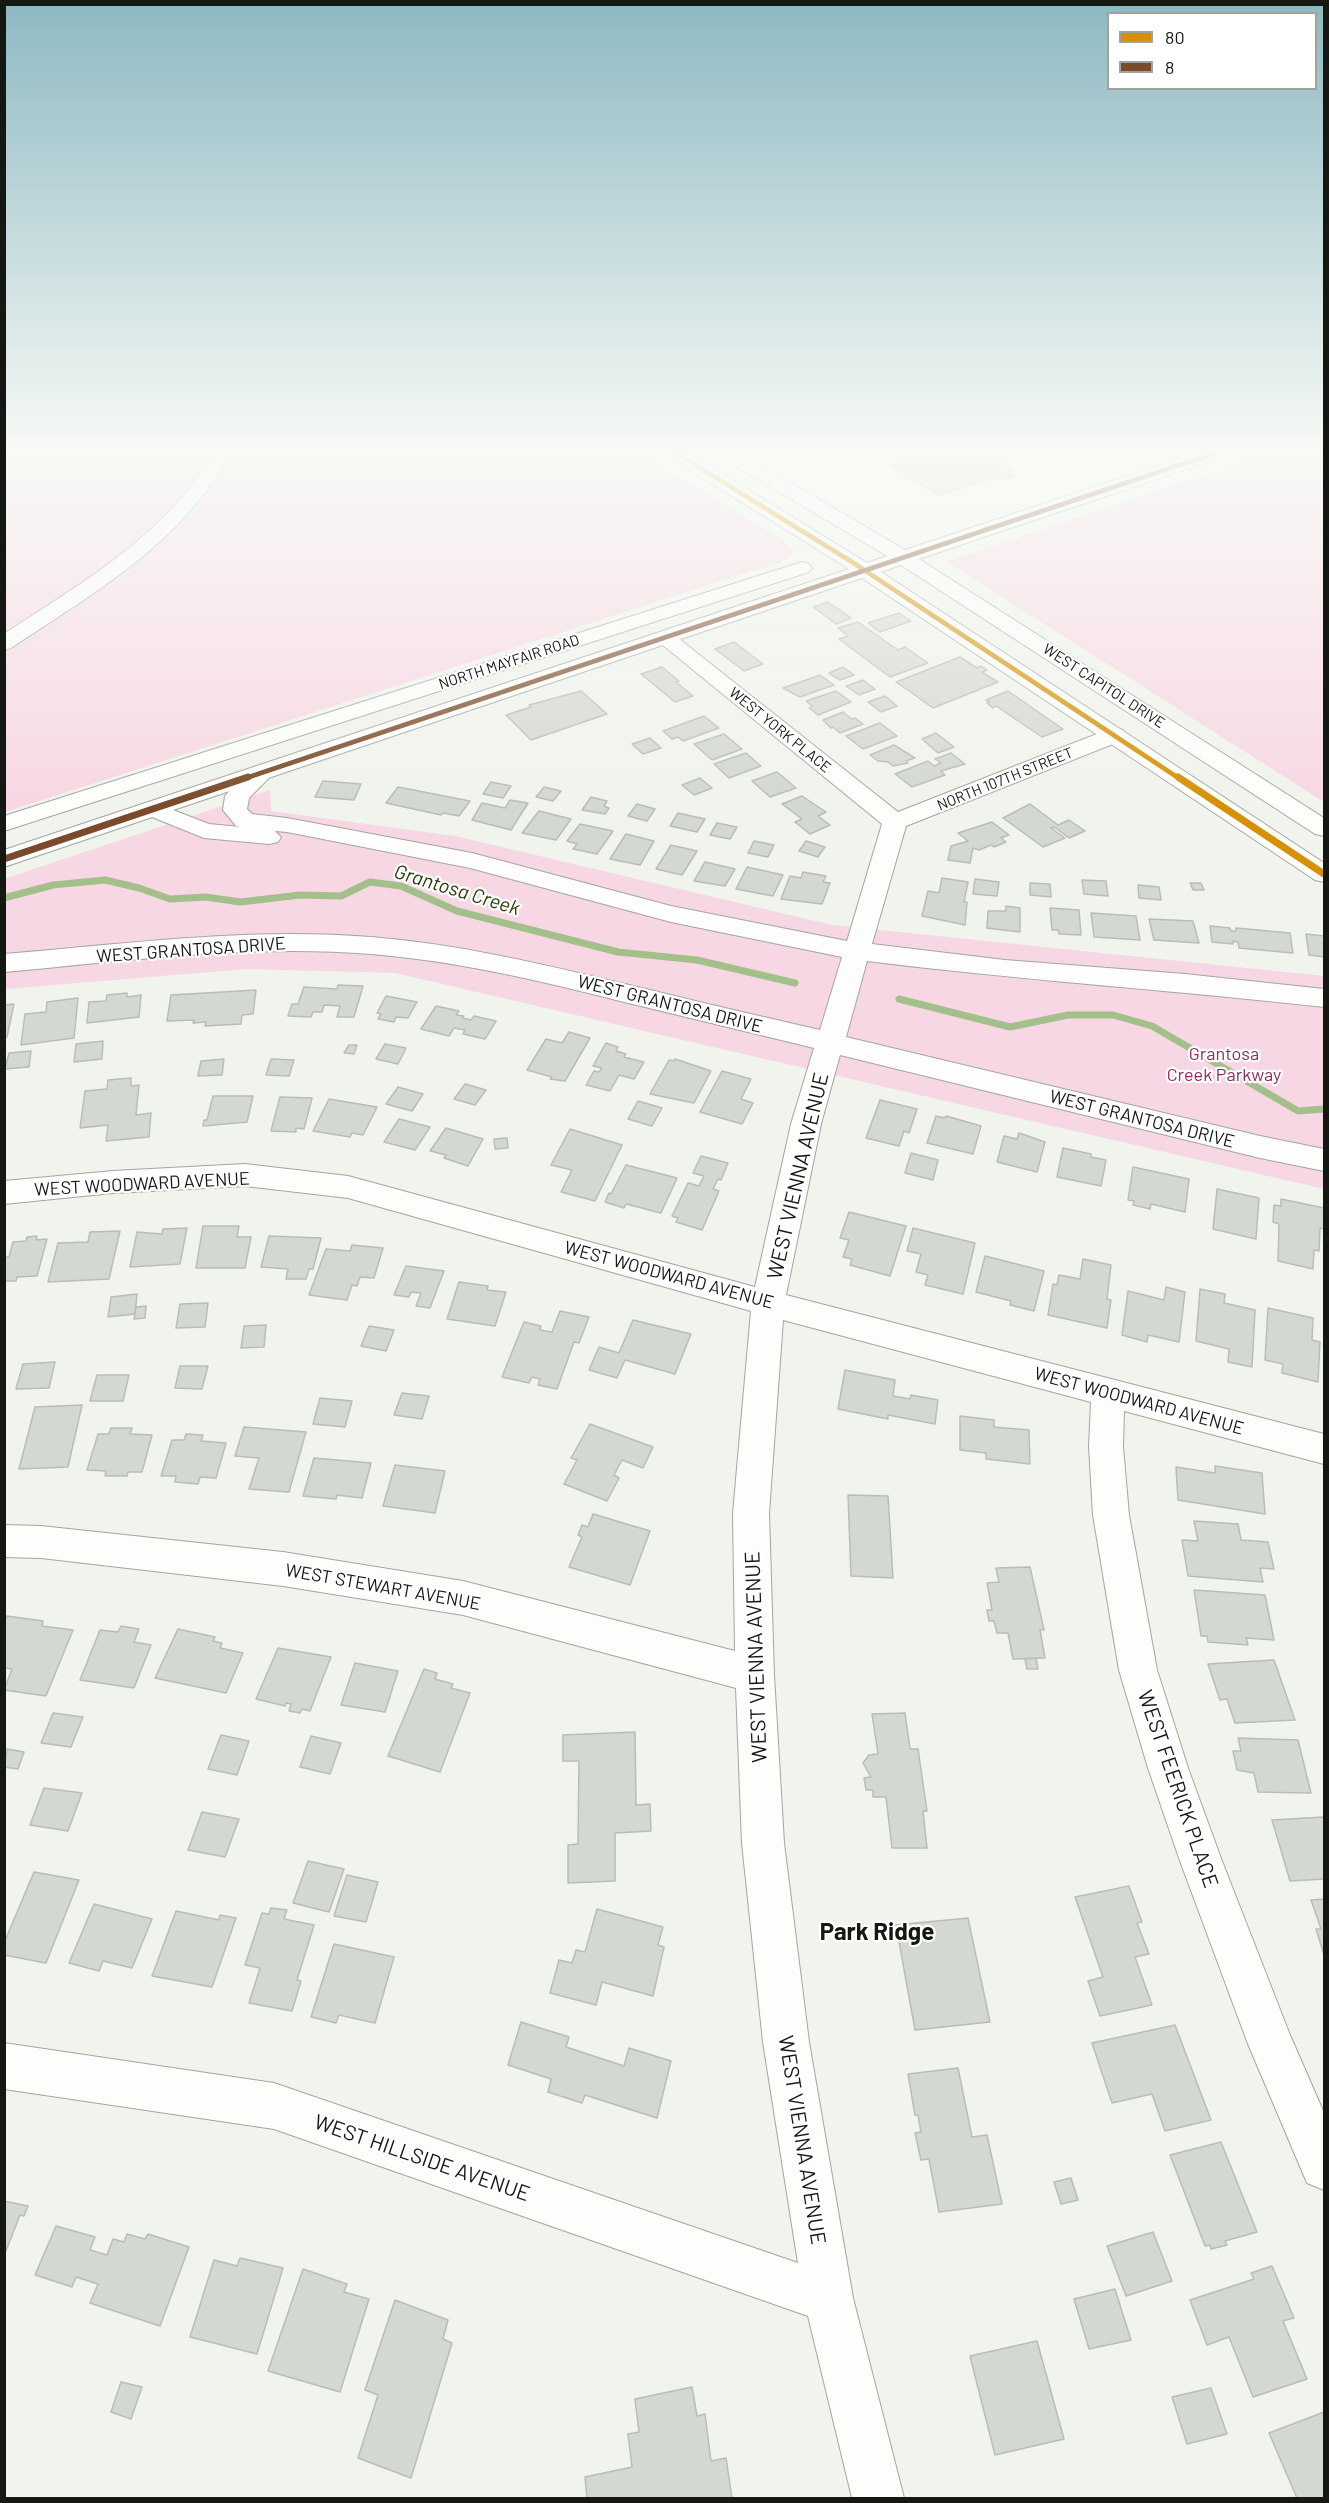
<!DOCTYPE html>
<html>
<head>
<meta charset="utf-8">
<style>
  body { margin:0 }
  #map { position:relative; width:1329px; height:2503px; overflow:hidden; background:#f0f4ec; font-family:Barlow,sans-serif }
  canvas { display:block }
  .frame { position:absolute; inset:0; border:6px solid #141712; pointer-events:none }
  .legend { position:absolute; left:1107px; top:12px; width:210px; height:78px; box-sizing:border-box; background:#fff; border:2px solid #a1a2a0; margin:0; padding:8px 10px; list-style:none; font-size:18px; color:#141712 }
  .legend li { display:flex; align-items:center; gap:12px; height:30px }
  .legend b { width:30px; border:2px solid #a1a2a0 }
</style>
</head>
<body>
<div id="map">
<canvas width="1329" height="2503"></canvas>
<div class="frame"></div>
<ul class="legend">
<li><b style="height:8px;background:#d59103"></b>80</li>
<li><b style="height:8px;background:#7a4b2a"></b>8</li>
</ul>
</div>
<script>
const ctx = document.querySelector('canvas').getContext('2d');
ctx.lineJoin = 'round';
function fill(path, color) { ctx.fillStyle = color; ctx.fill(path, 'evenodd'); }
function stroke(path, color, width, dash) { ctx.strokeStyle = color; ctx.lineWidth = width; ctx.lineCap = dash ? 'butt' : 'round'; ctx.setLineDash(dash || []); ctx.stroke(path); }
function write(font, color, halo, rows, align = 'center') {
  ctx.font = font + ' Barlow,sans-serif'; ctx.lineWidth = 4.5; ctx.setLineDash([]); ctx.textBaseline = 'middle'; ctx.strokeStyle = halo; ctx.fillStyle = color; for (const [text, x, y, turn = 0] of rows) {
    ctx.save(); ctx.translate(x, y); ctx.rotate((+turn || 0) * Math.PI / 180); ctx.textAlign = isNaN(turn) ? turn : align; if (halo) ctx.strokeText(text, 0, 0); ctx.fillText(text, 0, 0); ctx.restore();
  }
}
const green = new Path2D(`
  M5,453H642L784,541L793,552L787,559L780,562L5,812Z
  M1268,453H1324V802L947,562Z
  M270,790L271,811L455,836L832,925L1324,976V1189L395,973L246,969L5,989L4,879Z`);
const stream = new Path2D(`
  M4,898L53,885L105,880L139,888L170,899L206,897L240,902L300,895L341,896L370,882L401,886L457,911L618,952L697,960L795,983
  M899,999L1010,1027L1068,1015H1113L1152,1026L1298,1111L1324,1109`);
const building = new Path2D(`
  M936,453H985L993,457L999,455L1009,461L1003,463L1015,469L1008,472L1015,476L1000,480L994,477L938,495L891,466Z
  M828,602L847,615L851,618L836,624L813,607Z
  M899,613L911,621L880,632L868,623Z
  M858,622L898,650L905,647L928,663L890,677L839,639L848,636L838,628Z
  M734,642L763,664L744,671L715,649Z
  M960,657L977,668L981,666L987,670L982,672L998,682L933,708L896,682Z
  M662,667L679,681L676,682L693,696L675,702L641,674Z
  M843,667L854,675L840,680L829,673Z
  M820,675L834,685L800,697L783,688Z
  M863,680L875,689L859,695L846,686Z
  M581,691L607,714L531,740L506,715L531,707L529,705Z
  M836,691L851,702L818,715L809,708L812,706L806,701Z
  M1008,691L1063,729L1042,737L996,706L993,708L987,703L990,702L986,700Z
  M885,696L897,706L881,712L868,702Z
  M843,712L852,719L855,718L863,724L840,733L833,727L831,728L823,720Z
  M704,716L719,728L683,741L678,737L672,739L663,731Z
  M880,723L897,736L863,749L846,736Z
  M936,733L954,747L938,753L922,739Z
  M724,734L742,749L712,760L694,744Z
  M650,738L661,748L643,754L632,744Z
  M894,745L915,758L906,761L908,763L893,766L888,762L878,761L870,755Z
  M746,753L761,766L729,778L714,764Z
  M951,753L965,764L941,771L945,775L912,787L895,774L928,761L934,766L941,763L935,759Z
  M777,772L796,788L770,797L752,781Z
  M700,778L712,788L694,795L682,785Z
  M323,781L361,784L354,800L315,797Z
  M491,782L511,786L503,798L483,794Z
  M398,787L470,801L459,816L443,813L441,815L386,803Z
  M544,787L561,791L553,801L536,797Z
  M802,796L826,812L818,816L830,825L810,834L795,822L802,819L782,804Z
  M591,797L607,801L604,806L609,808L605,814L582,810Z
  M510,800L528,803L511,830L472,820L482,803L505,808Z
  M637,804L655,809L647,821L628,816Z
  M1030,804L1058,825L1069,820L1085,831L1069,838L1054,827L1051,828L1065,838L1043,847L1003,818Z
  M539,811L571,819L556,840L522,833Z
  M678,813L705,819L697,832L670,826Z
  M992,822L1009,835L1001,838L1006,842L994,847L991,845L979,850L973,848L970,863L948,860L951,846L968,841L958,833Z
  M717,823L737,827L730,839L710,835Z
  M580,824L613,831L597,854L573,849L577,844L567,841Z
  M626,834L654,841L640,865L610,859Z
  M754,841L774,845L768,857L748,853Z
  M806,841L825,847L818,857L799,851Z
  M671,845L697,851L682,875L656,869Z
  M705,862L735,869L725,886L694,881Z
  M747,867L783,875L773,896L736,889Z
  M803,872L826,876L823,882L830,883L822,904L781,899L790,876L801,878Z
  M942,878L968,882L964,902H967L965,925L922,916L928,891L939,893Z
  M975,879L999,882L997,896L973,894Z
  M1082,880L1106,881L1108,896L1084,894Z
  M1030,883L1050,884L1051,897L1030,895Z
  M1190,883H1201L1204,890H1193Z
  M1138,885L1159,887L1161,900L1139,898Z
  M1006,906L1020,908V932L987,928L988,911H1006Z
  M1050,908L1079,910L1081,935L1059,934L1058,930H1052Z
  M1091,913L1136,916L1140,940L1094,937Z
  M1149,919L1193,921L1199,943L1154,940Z
  M1210,926L1230,928L1231,931H1236V928L1290,933L1293,953L1239,948L1238,942L1233,941V944L1212,942Z
  M1306,934L1324,936V957L1309,955Z
  M338,985L363,986L354,1017H337L340,1006L324,1005L322,1012H313L311,1017L288,1016L292,1004H298L304,987L337,989Z
  M256,990L253,1014L242,1015L241,1024L205,1026L206,1022L193,1023L194,1020L167,1021L171,995Z
  M127,993V997L141,995L139,1017L87,1023L89,1002L106,1001L107,995Z
  M386,996L417,1002L408,1018L396,1017L394,1022L378,1019L381,1014L377,1013Z
  M78,998L74,1038L21,1045L25,1014L46,1012L47,1002Z
  M14,1004L7,1037L4,1038V1005Z
  M436,1006L459,1011L456,1015L464,1016L462,1018L471,1020L474,1016L496,1021L485,1039L463,1034L465,1030L454,1028L449,1036L421,1029Z
  M569,1032L590,1038L565,1081L550,1079L552,1077L527,1070L546,1039L562,1043Z
  M103,1041L102,1059L74,1062L76,1044Z
  M606,1043L618,1047L616,1051L626,1054L624,1057L644,1062L634,1079L619,1075L610,1091L586,1085L594,1071L599,1072L602,1068L593,1066Z
  M385,1044L406,1048L398,1064L376,1059Z
  M349,1045H357L354,1054L344,1053Z
  M31,1051L29,1067L5,1069L9,1053Z
  M224,1059L222,1075L198,1076L201,1061Z
  M271,1059L294,1060L289,1076L266,1075Z
  M675,1059L711,1071L694,1103L650,1094L669,1060L674,1061Z
  M722,1071L751,1079L741,1099L753,1103L742,1124L700,1112Z
  M131,1078V1086L139,1085L136,1115L151,1113L149,1137L106,1141L108,1125L80,1128L85,1091L107,1089L108,1080Z
  M465,1084L486,1090L475,1105L454,1099Z
  M398,1087L423,1094L412,1111L386,1104Z
  M213,1096H253L247,1122L203,1126L204,1120H207Z
  M280,1097L312,1098L304,1129L296,1128V1132L271,1131Z
  M329,1099L377,1107L363,1135L352,1133L350,1137L313,1131Z
  M880,1100L917,1109L909,1133L904,1131L899,1146L866,1138Z
  M638,1101L662,1108L652,1126L628,1119Z
  M936,1116L945,1118L946,1116L981,1126L973,1154L927,1143Z
  M399,1119L430,1127L415,1150L384,1142Z
  M446,1128L483,1139L468,1166L444,1158L446,1155L430,1151Z
  M570,1129L622,1145L595,1201L561,1192L572,1170L551,1165Z
  M1019,1133L1045,1142L1037,1172L997,1162L1004,1136L1017,1139Z
  M507,1138L508,1148L495,1149L494,1139Z
  M1063,1148L1091,1154V1157L1106,1160L1101,1186L1057,1177Z
  M911,1153L938,1160L933,1180L905,1173Z
  M701,1156L728,1163L721,1180L718,1179L713,1189L719,1191L702,1230L676,1222L678,1218L672,1216L688,1183L699,1186L704,1176L693,1173Z
  M626,1165L677,1178L661,1213L626,1204L624,1208L605,1202L609,1193L611,1194Z
  M1133,1167L1189,1179L1185,1212L1151,1204L1150,1209L1133,1205L1134,1201L1128,1200Z
  M1217,1189L1259,1198L1256,1239L1213,1229Z
  M1281,1199L1324,1208V1229L1320,1228L1319,1251L1314,1250L1313,1269L1278,1261L1279,1224L1273,1222L1274,1205L1281,1206Z
  M849,1212L906,1226L890,1276L850,1265L852,1259L843,1257L849,1240L840,1238Z
  M203,1226H239L237,1237H251L245,1268H196Z
  M187,1228L180,1264L130,1267L137,1232L162,1234L163,1229Z
  M913,1228L975,1243L963,1294L925,1285L928,1275L916,1272L921,1254L907,1251Z
  M120,1231L109,1279L48,1282L58,1243L88,1242L90,1232Z
  M37,1236L36,1240L47,1239L37,1276L17,1277L16,1281H4V1257H9L13,1242L26,1241L27,1237Z
  M269,1236L321,1238L313,1269H309L306,1279H286L288,1269L261,1267Z
  M352,1245L383,1248L374,1278L360,1277L357,1286L352,1285L347,1300L309,1295L326,1249L350,1251Z
  M985,1256L1044,1271L1034,1311L1010,1305L1011,1301L976,1292Z
  M1083,1259L1111,1265L1107,1299L1111,1300L1107,1328L1048,1315L1053,1284L1057,1285L1059,1275L1080,1279Z
  M406,1266L444,1271L430,1308L416,1306L421,1293L411,1292L409,1297L394,1295Z
  M459,1282L488,1286L487,1290L506,1292L495,1326L447,1319Z
  M1166,1287L1185,1292L1179,1342L1148,1335L1147,1342L1122,1335L1128,1291L1164,1300Z
  M1200,1289L1225,1294L1224,1303L1255,1310L1252,1367L1228,1362L1229,1349L1196,1341Z
  M137,1294L135,1314L108,1317L111,1297Z
  M208,1303L205,1327L176,1328L180,1304Z
  M146,1306L145,1318L134,1319L136,1307Z
  M1268,1308L1313,1318L1312,1340L1320,1342L1318,1382L1282,1373L1283,1364L1265,1360Z
  M560,1311L589,1317L579,1343L574,1342L557,1389L538,1385L540,1379L532,1377L529,1383L502,1377L524,1322L541,1326L540,1330L552,1332Z
  M633,1320L691,1334L675,1374L625,1360L617,1378L589,1370L599,1347L619,1353Z
  M266,1325L264,1347L241,1348L244,1326Z
  M369,1326L394,1330L386,1351L361,1346Z
  M55,1362L49,1388L16,1389L23,1364Z
  M180,1366H208L202,1389L175,1388Z
  M845,1370L895,1380L893,1396L910,1399L911,1395L938,1400L935,1424L888,1415V1419L838,1409Z
  M97,1375H129L123,1401H90Z
  M402,1393L429,1396L422,1419L394,1415Z
  M320,1398L352,1401L345,1427L313,1424Z
  M82,1405L68,1467L19,1469L35,1407Z
  M960,1416L994,1420V1427L1029,1430L1030,1464L986,1459V1453L960,1450Z
  M590,1424L653,1447L643,1468L622,1460L614,1475L619,1478L607,1501L564,1484L577,1460L571,1458Z
  M244,1427L306,1432L289,1492L249,1489L259,1458L235,1456Z
  M111,1428H132L130,1434L152,1435L142,1472H128L127,1476H105L106,1471L87,1470L98,1434H109Z
  M186,1434L203,1435L201,1441L226,1443L216,1478L200,1477L198,1484L175,1482L176,1476H161L172,1440H184Z
  M314,1458L371,1463L362,1498L337,1495L336,1499L303,1496Z
  M395,1465L445,1471L435,1513L383,1506Z
  M1215,1466L1262,1473L1265,1514L1178,1500L1176,1467L1215,1473Z
  M848,1495L888,1496L893,1578L851,1576Z
  M593,1514L650,1531L630,1585L569,1567L582,1537L578,1535L582,1525L588,1527Z
  M1194,1521L1238,1524L1241,1540L1268,1542L1274,1569L1260,1568L1263,1582L1188,1576L1182,1540L1198,1541Z
  M1030,1567L1044,1630H1040L1045,1658L1013,1659L1008,1633H997L994,1621H989L987,1610H992L987,1583L999,1582L996,1568Z
  M1194,1590L1265,1595L1274,1640L1246,1638L1248,1645L1208,1642L1207,1636H1201Z
  M7,1616L43,1621L42,1626L73,1630L46,1696L4,1690L12,1669L4,1668V1622Z
  M121,1626L139,1629L134,1642L151,1645L134,1688L80,1680L100,1630L118,1632Z
  M178,1629L215,1637L213,1641L222,1643L220,1648L243,1653L226,1693L155,1678Z
  M278,1648L331,1657L310,1711L302,1709L300,1713L289,1711L291,1704L286,1703L285,1706L256,1699Z
  M1036,1658L1038,1669H1027L1025,1659Z
  M1274,1660L1295,1720L1235,1723L1227,1699L1220,1700L1208,1664Z
  M355,1663L398,1671L385,1712L341,1705Z
  M424,1669L437,1673L435,1679L453,1684L451,1688L470,1693L440,1772L388,1756Z
  M53,1713L83,1717L71,1747L41,1743Z
  M905,1713L910,1749H918L927,1811H923L927,1848H892L886,1797H873V1790H866L864,1778L871,1777L863,1763L869,1755L878,1754L872,1714Z
  M635,1732L636,1805L650,1804L651,1831L615,1833V1881L568,1883V1845L578,1844L579,1761H563V1735Z
  M221,1735L249,1741L237,1775L208,1769Z
  M311,1736L341,1743L330,1774L300,1767Z
  M1238,1738L1298,1740L1311,1793L1258,1792L1254,1773L1237,1770L1233,1751H1241Z
  M7,1749L24,1752L18,1769L4,1767Z
  M44,1788L82,1793L68,1831L30,1825Z
  M202,1812L239,1819L225,1857L188,1850Z
  M1324,1817V1879L1290,1881L1272,1820Z
  M308,1861L344,1869L329,1912L293,1903Z
  M34,1872L79,1880L46,1963L4,1955V1943Z
  M347,1875L378,1882L366,1922L334,1916Z
  M1129,1886L1142,1922L1137,1923L1149,1954L1135,1957L1152,2005L1100,2016L1088,1981L1103,1977L1075,1897Z
  M1324,1899V1955L1316,1929H1321L1311,1900Z
  M94,1904L152,1919L132,1968L103,1961L99,1971L69,1963Z
  M271,1908L287,1910L284,1919L314,1925L297,1980L301,1981L292,2011L249,2003L260,1968L245,1965L262,1913L269,1914Z
  M597,1909L663,1927L658,1945L664,1947L653,1996L602,1982L596,2005L550,1993L559,1960L572,1963L576,1950L585,1952Z
  M176,1911L219,1920L220,1915L236,1918L212,1987L152,1976Z
  M968,1918L990,2022L915,2030L896,1925Z
  M334,1944L394,1957L375,2023L339,2015L336,2023L311,2017Z
  M521,2022L569,2037L566,2047L624,2066L629,2048L671,2061L657,2118L585,2095L582,2103L548,2092L551,2079L508,2065Z
  M1175,2025L1211,2120L1165,2131L1152,2094L1112,2103L1092,2043Z
  M958,2068L972,2137L987,2135L1002,2204L939,2212L929,2159L921,2160L915,2133L921,2132L918,2115H915L908,2074Z
  M1221,2142L1257,2232L1225,2241L1227,2245L1211,2249L1210,2245L1205,2246L1170,2155Z
  M1071,2178L1078,2200L1061,2204L1054,2182Z
  M4,2201L28,2206L24,2216L20,2215L4,2256Z
  M56,2226L95,2237L90,2250L107,2255L113,2239L124,2242L127,2234L145,2239L148,2234L189,2247L160,2326L90,2303L98,2284L76,2277L72,2287L35,2275Z
  M1153,2232L1172,2281L1126,2296L1107,2246Z
  M240,2258L283,2268L257,2354L190,2337L214,2260L237,2266Z
  M1272,2266L1294,2318L1283,2321L1307,2379L1253,2397L1229,2337L1207,2345L1190,2300L1254,2279L1251,2273Z
  M303,2269L347,2284L344,2292L369,2299L340,2392L268,2371Z
  M1115,2289L1131,2340L1089,2349L1074,2299Z
  M395,2300L448,2320L443,2339L452,2343L411,2478L358,2458L378,2395L365,2390Z
  M1037,2341L1064,2439L995,2455L970,2356Z
  M121,2382L142,2387L131,2419L111,2412Z
  M692,2387L697,2416L705,2414L711,2461L726,2458L732,2498H587L585,2477L632,2467L628,2434L639,2432L635,2399Z
  M1211,2388L1227,2434L1187,2444L1172,2397Z
  M1324,2412V2498H1297L1269,2433Z`);
const minor = new Path2D(`
  M213,453H231C181,544 95,592 11,648L4,650V634C81,583 166,536 213,453Z
  M666,632L673,634L898,812L1107,730L1115,728L1123,730L1126,735L1123,740L906,826L872,944L1005,960L1185,974L1324,989V1007C1172,990 1019,980 867,961L846,1037L1260,1136L1324,1149V1171L1260,1158L840,1055L821,1124L786,1295L1324,1434V1464L1124,1411L1123,1447L1129,1515L1157,1670L1188,1768L1222,1861L1290,2035L1324,2113V2190L1307,2183L1248,2044L1180,1861L1148,1768L1119,1670L1093,1515L1089,1447L1091,1402L783,1320L769,1513L774,1675L784,1843L809,2042L853,2298L904,2498H852L808,2316L274,2129L4,2089V2043L274,2083L798,2263L763,2042L742,1843L736,1688L463,1615L283,1586L41,1558L4,1557V1525L41,1526L283,1552L463,1581L735,1651L733,1513L751,1311L348,1198L245,1186L113,1193L4,1204V1181L113,1171L245,1164L348,1176L755,1287L791,1124L814,1048C750,1032 685,1017 620,1001C538,980 456,961 371,954C249,944 126,961 4,972V954C126,944 249,927 371,937C457,944 538,963 621,983C687,999 754,1015 820,1030L842,957L671,922L470,868L287,832L275,831L281,837L278,842L269,844L204,838L147,815L143,810L147,805L155,803L209,824L240,827L236,826L223,810L225,796L229,791L253,769L261,767L269,769L273,774L249,798L247,809L252,814L287,818L472,853L671,906L847,941L882,824L659,642L656,638L659,634Z`);
const primary = new Path2D(`
  M667,453H689L867,563L887,556L720,457L718,453H740L905,550L1196,453H1224L1222,457L919,559L1324,818V836L1315,834L901,565L881,572L1324,863V882L1315,880L862,578L4,867V850L849,569L669,457Z
  M802,562L809,564L812,568L809,572L4,831V816Z`);
const bus1Far1 = new Path2D(`
  M676,453L852,562L1180,779`);
const bus1 = new Path2D(`
  M1178,777L1324,874`);
const bus2Far1 = new Path2D(`
  M243,779L1215,453`);
const bus2 = new Path2D(`
  M4,859L248,777`);
const farStreetnames = [
  ["NORTH MAYFAIR ROAD",509,662,-18],
  ["WEST CAPITOL DRIVE",1104,686,33],
  ["WEST YORK PLACE",780,730,39],
  ["NORTH 107TH STREET",1005,779,-22]
];
const streetNames = [
  ["WEST GRANTOSA DRIVE",191,950,-4],
  ["WEST GRANTOSA DRIVE",670,1004,14],
  ["WEST GRANTOSA DRIVE",1142,1119,14],
  ["WEST WOODWARD AVENUE",142,1184,-3],
  ["WEST WOODWARD AVENUE",669,1275,15],
  ["WEST WOODWARD AVENUE",1139,1401,15],
  ["WEST STEWART AVENUE",383,1587,10]
];
const parkNames = [
  ["Grantosa",1224,1054],
  ["Creek Parkway",1224,1075]
];
const waterNames = [
  ["Grantosa Creek",457,890,17]
];
const nearStreetnames = [
  ["WEST VIENNA AVENUE",798,1176,-77],
  ["WEST VIENNA AVENUE",756,1657,-92],
  ["WEST FEERICK PLACE",1178,1789,71],
  ["WEST VIENNA AVENUE",802,2140,81],
  ["WEST HILLSIDE AVENUE",422,2158,19]
];
const nearNeighbourhoodnames = [
  ["Park Ridge",877,1932]
];
fill(green, '#f7d7e3');
stroke(stream, '#a4c08a', 7);
fill(building, '#d4d8d2');
stroke(building, '#babdb7', 1.5);
stroke(minor, '#a3a6a0', 2);
stroke(primary, '#a3a6a0', 2);
fill(minor, '#fdfdfc');
fill(primary, '#fdfdfc');
stroke(bus1Far1, '#d59103', 4.5);
stroke(bus1, '#d59103', 7);
stroke(bus2Far1, '#7a4b2a', 4.5);
stroke(bus2, '#7a4b2a', 7);
const sky = ctx.createLinearGradient(0, 0, 0, 803);
sky.addColorStop(0, '#8db9c2');
sky.addColorStop(0.56, '#f8faf6');
sky.addColorStop(1, '#f8faf600');
ctx.fillStyle = sky;
ctx.fillRect(0, 0, 1329, 803);
write('15px', '#141712', '#fff', farStreetnames);
write('18px', '#141712', '#fff', streetNames);
write('18px', '#8c2d61', '#fff', parkNames);
write('italic 20px', '#263d06', '#fff', waterNames);
write('21px', '#141712', '#fff', nearStreetnames);
write('bold 24px', '#141712', '#fff', nearNeighbourhoodnames);
</script>
</body>
</html>
